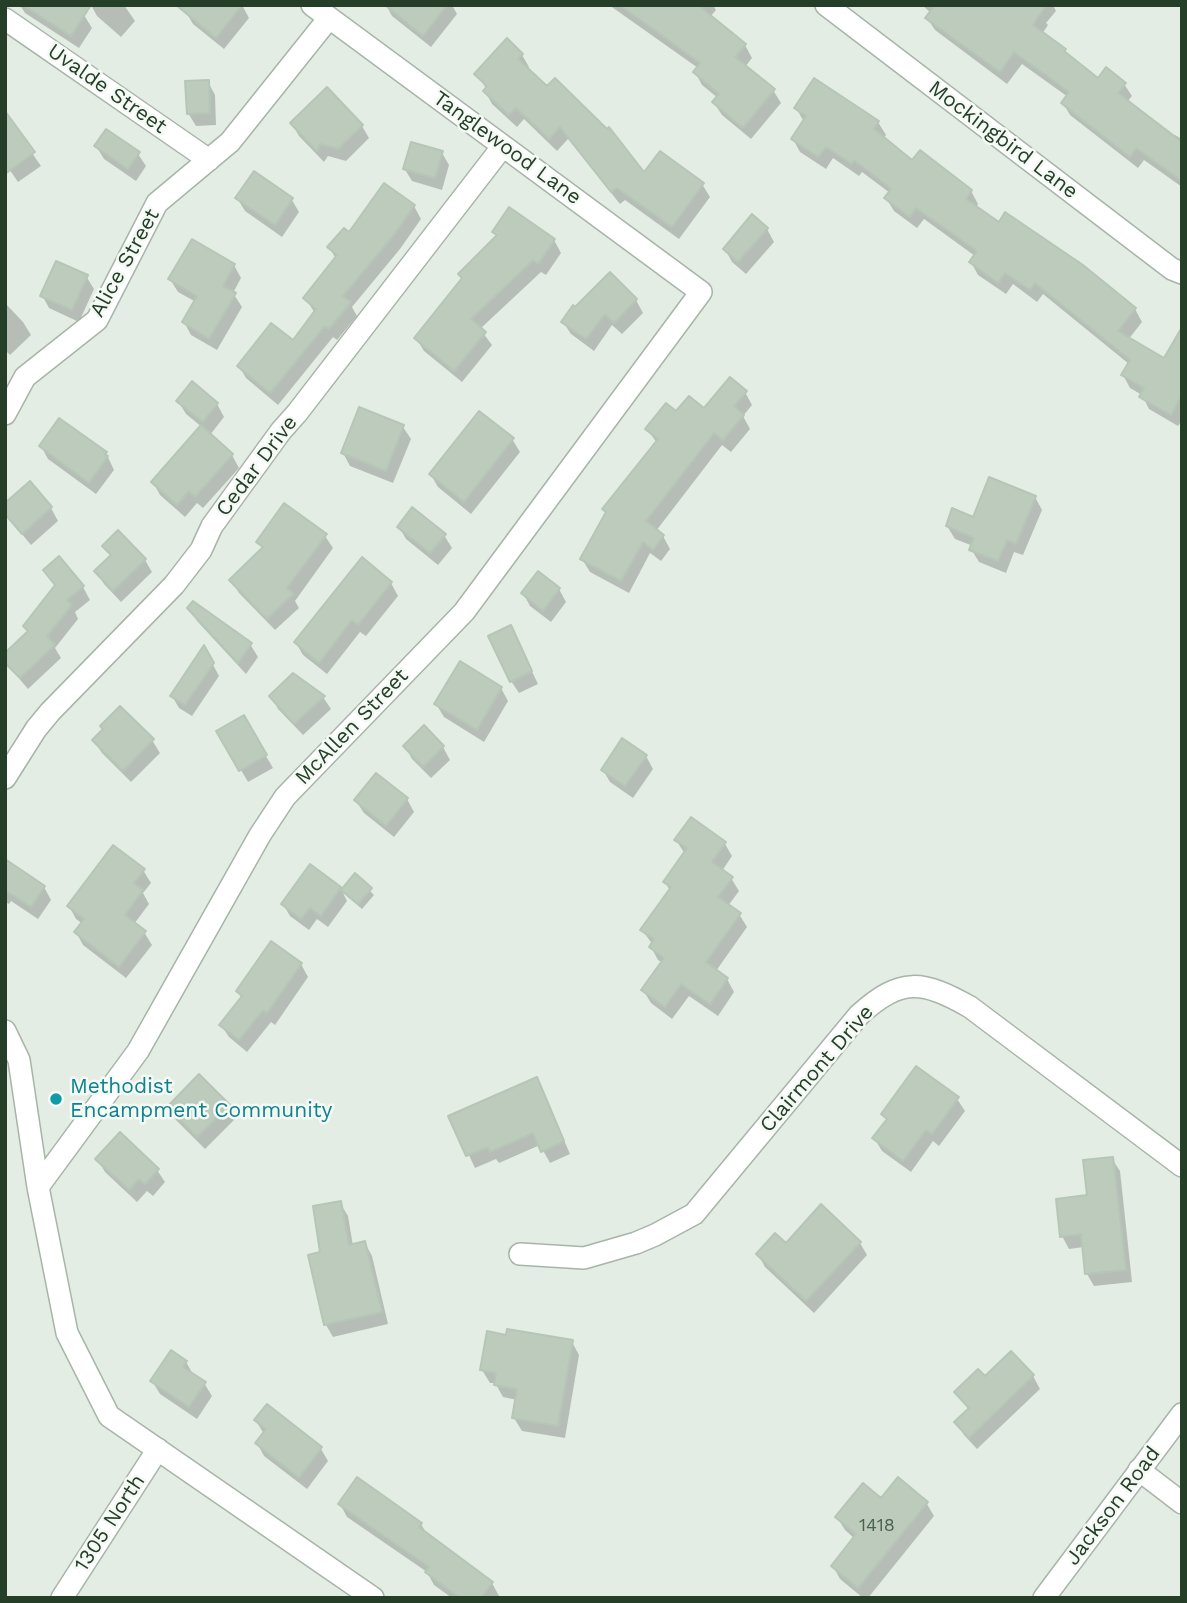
<!DOCTYPE html>
<html>
<head>
<meta charset="utf-8">
<style>
  body { margin:0 }
  #map { position:relative; width:1187px; height:1603px; overflow:hidden; background:#e4ede4; font-family:"Work Sans",sans-serif }
  canvas { display:block }
  .frame { position:absolute; inset:0; border:7px solid #243e28; pointer-events:none }
</style>
</head>
<body>
<div id="map">
<canvas width="1187" height="1603"></canvas>
<div class="frame"></div>
</div>
<script>
const ctx = document.querySelector('canvas').getContext('2d');
ctx.lineJoin = 'round';
function fill(path, color) { ctx.fillStyle = color; ctx.fill(path, 'evenodd'); }
function stroke(path, color, width, dash) { ctx.strokeStyle = color; ctx.lineWidth = width; ctx.lineCap = dash ? 'butt' : 'round'; ctx.setLineDash(dash || []); ctx.stroke(path); }
function write(font, color, halo, rows, align = 'center') {
  ctx.font = font + ' "Work Sans",sans-serif'; ctx.lineWidth = 5; ctx.setLineDash([]); ctx.textBaseline = 'middle'; ctx.strokeStyle = halo; ctx.fillStyle = color; for (const [text, x, y, turn = 0] of rows) {
    ctx.save(); ctx.translate(x, y); ctx.rotate((+turn || 0) * Math.PI / 180); ctx.textAlign = isNaN(turn) ? turn : align; if (halo) ctx.strokeText(text, 0, 0); ctx.fillText(text, 0, 0); ctx.restore();
  }
}
const shadow = new Path2D(`
  M20,5H69L84,15L92,28L79,48L25,13Z
  M91,5H124L135,21L121,37L97,16Z
  M242,5L249,18L224,49L193,24L186,12Z
  M386,5H452L457,14L431,47L392,16Z
  M609,5H713L716,10L710,17L745,45L752,58L745,67L773,90L781,103L751,139L722,115L714,103L718,98L702,85L695,72L698,68Z
  M922,5H1053L1056,11L1046,23L1048,25L1042,34L1065,50L1069,57L1098,80L1124,84L1132,96L1127,102L1173,138L1175,135L1182,139V187L1144,160L1138,168L1070,115L1063,103L1068,97L1022,64L1007,84L935,30L927,18L931,13Z
  M522,55L529,67L527,70L644,175L702,184L710,197L679,239L625,200L620,204L568,139L557,151L524,119L517,127L492,104L485,91L487,90L477,74Z
  M208,82L215,95L216,125L196,126L188,113Z
  M796,108L878,122L886,135L883,139L913,162L971,191L978,204L976,208L1135,309L1142,322L1128,340L1165,360L1182,356V420L1178,426L1149,409L1142,395L1130,388L1123,375L1129,364L1043,294L1037,302L1013,284L1006,294L978,275L971,262L975,256L924,219L917,228L894,211L886,198L890,193L862,172L859,176L833,158L826,169L800,152L793,139L806,120H803Z
  M5,114L41,166L18,182L5,163Z
  M292,124L362,126L369,138L346,161L328,156L324,162L299,136Z
  M96,146L138,154L146,166L136,181L104,159Z
  M442,153L449,165L442,190L412,181L404,168Z
  M254,173L292,200L299,212L282,237L245,211L237,198Z
  M414,206L421,219L400,249L352,307L357,316L337,340L333,337L278,405L246,378L239,366L293,343L315,313L305,298L336,259L329,247L349,235Z
  M767,229L774,242L746,274L732,262L725,249Z
  M494,232L554,240L561,253L546,275L541,272L480,329L492,345L462,382L424,351L416,338L497,238Z
  M234,265L241,278L233,293L242,307L217,350L191,335L184,322L196,302L178,292L170,279Z
  M86,276L94,289L79,322L49,308L42,295Z
  M636,300L643,313L622,334L612,325L594,351L571,334L563,322L576,309Z
  M5,303L23,322L31,335L10,355L5,350Z
  M745,392L752,405L743,416L750,429L731,452L722,445L656,531L663,536L670,549L661,561L650,553L629,593L590,572L582,559L607,514L604,509L657,443L647,429L676,414L704,410Z
  M178,401L217,404L224,417L210,435L232,455L239,468L203,508L197,503L185,517L160,495L153,482L202,427L186,414Z
  M403,427L411,439L393,483L350,466L343,453Z
  M512,439L520,452L471,514L438,487L431,475Z
  M41,446L106,453L114,470L96,494L48,459Z
  M30,484L51,508L58,521L31,545L5,514Z
  M1035,497L1042,510L1023,555L1014,552L1006,573L979,562L971,549L973,546L955,539L947,526L974,519Z
  M399,527L444,535L452,548L438,565L406,539Z
  M325,536L333,548L295,601L299,608L275,630L239,593L231,580L263,550L258,542Z
  M105,546L145,560L152,572L121,602L104,584L96,571L111,557Z
  M45,570L83,587L90,600L75,612L78,619L55,648L61,658L28,689L5,662L29,633L25,626L56,587Z
  M391,583L398,596L366,636L360,632L327,674L303,655L296,643Z
  M559,589L566,602L551,622L530,606L523,593Z
  M190,608L250,644L258,657L246,674L197,621Z
  M517,640L538,684L519,693L511,681Z
  M204,648L219,676L192,716L179,708L172,696Z
  M501,688L508,701L484,742L444,717L436,704Z
  M271,696L323,697L331,709L303,735L278,709Z
  M243,717L273,768L248,782L219,732Z
  M424,728L443,747L450,760L431,778L412,759L405,746Z
  M152,740L160,753L131,782L102,753L94,741Z
  M646,756L653,769L633,798L610,782L603,770Z
  M407,799L414,812L394,837L364,813L356,801Z
  M691,819L725,844L732,856L722,871L731,878L739,891L728,906L739,914L747,927L716,971L727,979L734,992L718,1016L689,996L672,1019L651,1003L643,990L663,963L658,960L651,947L653,945L642,930L670,891L665,882L685,854L676,840Z
  M5,861L44,887L51,900L38,919L11,901L9,904L5,902Z
  M143,870L151,883L143,893L149,904L134,924L144,932L152,945L126,978L83,945L76,932L83,924L76,919L69,906Z
  M355,876L374,895L362,909L343,893L347,901L328,927L317,919L309,930L290,916L283,904L340,888L342,892Z
  M301,964L308,977L275,1025L271,1022L247,1052L229,1037L221,1025L242,999L238,991Z
  M543,1092L570,1154L550,1163L540,1145L499,1163L496,1159L475,1168L451,1117Z
  M957,1099L965,1111L939,1146L933,1141L911,1172L882,1151L874,1138L887,1121L883,1115Z
  M228,1106L236,1118L205,1149L176,1120L169,1107Z
  M97,1159L157,1170L165,1182L153,1196L147,1191L137,1202L105,1172Z
  M1112,1159L1120,1171L1132,1282L1094,1286L1087,1274L1084,1247L1069,1249L1062,1236Z
  M340,1203L348,1216L353,1246L365,1243L372,1256L388,1324L333,1337L326,1325L310,1256L322,1253Z
  M860,1243L867,1255L814,1313L765,1267L758,1254L786,1245Z
  M508,1337L572,1342L579,1355L565,1438L522,1431L514,1418L517,1400L503,1397L495,1383H490L482,1370Z
  M186,1362L194,1376L204,1383L212,1396L197,1419L160,1394L152,1381Z
  M1033,1376L1040,1389L977,1449L964,1435L956,1422L969,1410L956,1393L985,1378Z
  M267,1406L321,1449L328,1461L307,1489L264,1456L257,1443L264,1434L256,1421Z
  M898,1480L927,1504L934,1516L868,1598H863L840,1579L833,1566L855,1539L845,1530L837,1517L881,1500Z
  M340,1504L421,1524L428,1536L492,1583L499,1596L497,1598H452L434,1585L427,1572L347,1517Z`);
const building = new Path2D(`
  M23,5H91L71,36Z
  M176,5H242L216,38Z
  M385,5H447L423,36Z
  M620,5H698L746,44L735,57L775,89L743,128L712,102L719,94L693,72L700,63Z
  M935,5H1046L1033,25L1066,49L1064,51L1098,78L1106,67L1126,83L1118,93L1182,142V181L1136,148L1130,157L1061,103L1069,92L1014,52L1000,72L925,18Z
  M507,38L523,54L518,59L547,86L555,78L607,129L609,127L644,172L660,151L704,183L672,227L617,188L611,192L560,127L549,139L516,108L509,115L483,91L487,86L474,74Z
  M814,78L879,121L874,129L912,160L920,150L972,190L966,199L999,222L1005,212L1083,265L1136,308L1118,331L1164,358L1182,327V395L1171,415L1139,397L1144,388L1121,375L1130,360L1035,283L1030,290L1005,273L998,283L969,262L977,251L916,208L910,217L884,198L891,189L854,160L852,164L826,147L818,157L791,139L806,116L794,108Z
  M209,80L210,113L187,114L185,81Z
  M327,87L363,125L338,149L320,144L317,151L290,123Z
  M5,111L35,152L5,174Z
  M106,129L140,152L128,169L94,146Z
  M411,142L443,151L435,178L403,169Z
  M254,171L293,198L275,225L235,198Z
  M384,183L415,205L393,236L343,296L351,302L329,329L325,326L270,393L237,366L271,323L293,340L316,309L303,298L337,255L327,247L344,228L349,232Z
  M509,207L555,239L538,264L533,260L471,319L486,332L454,371L414,338L462,278L458,274L497,235L492,232Z
  M752,214L768,228L738,262L723,249Z
  M192,239L235,264L223,286L236,293L209,339L182,322L197,296L168,279Z
  M56,261L88,275L72,310L40,296Z
  M610,272L637,299L614,323L605,314L586,339L561,322L573,305L575,307Z
  M730,377L747,391L734,406L744,415L723,440L714,433L646,521L664,535L653,550L643,542L621,581L580,559L606,512L602,509L658,439L645,429L666,403L676,411L689,396L704,408Z
  M192,381L218,403L203,422L176,401Z
  M359,407L404,425L386,471L341,453Z
  M479,411L514,438L464,502L429,474Z
  M59,418L107,452L105,454L108,456L89,483L39,446Z
  M201,425L233,454L195,497L189,491L177,505L151,482Z
  M989,477L1036,496L1016,544L1007,540L998,561L969,550L974,538L946,526L952,508L973,517Z
  M30,481L52,507L22,534L5,514V503Z
  M284,503L327,534L287,588L293,594L267,619L229,580L263,547L256,542Z
  M412,507L446,534L430,553L397,527Z
  M118,530L146,559L113,591L94,571L111,555L102,546Z
  M59,556L84,586L67,600L72,605L47,636L55,645L20,678L5,663V653L28,631L23,626L55,585L43,570Z
  M362,557L392,582L358,625L352,620L319,663L294,642Z
  M538,571L560,588L543,611L521,593Z
  M193,601L252,643L238,663L187,608Z
  M511,625L532,671L510,682L488,636Z
  M204,645L214,663L185,705L170,696Z
  M460,661L502,687L477,730L434,704Z
  M293,673L325,696L294,724L269,696Z
  M120,706L154,739L123,771L92,740L103,729L100,726Z
  M244,715L267,755L239,771L216,731Z
  M424,725L444,746L423,767L403,746Z
  M622,738L647,755L625,786L601,770Z
  M376,773L408,798L386,826L354,800Z
  M691,817L726,842L712,862L733,877L718,897L741,913L706,962L728,978L710,1004L681,984L665,1007L641,990L664,958L649,947L654,939L640,930L671,887L663,882L687,848L674,840Z
  M113,845L145,869L134,883L143,890L125,915L146,931L119,967L74,932L84,919L67,906Z
  M5,859L45,886L31,907L5,890Z
  M310,864L341,887L321,916L310,908L301,919L281,904Z
  M355,873L372,888L358,904L341,890Z
  M271,941L302,963L267,1013L263,1010L239,1040L219,1025L242,996L236,991Z
  M916,1066L959,1097L932,1134L926,1130L903,1161L872,1138L887,1119L881,1114Z
  M199,1074L230,1105L197,1137L167,1107Z
  M537,1077L564,1141L541,1152L533,1133L490,1152L488,1147L466,1156L448,1116Z
  M120,1132L159,1169L145,1184L139,1179L129,1190L95,1159Z
  M1113,1157L1126,1270L1085,1274L1081,1234L1060,1237L1056,1199L1087,1195L1083,1160Z
  M341,1201L349,1245L365,1241L382,1312L324,1325L308,1255L320,1252L313,1206Z
  M821,1204L861,1242L806,1301L756,1254L775,1233L786,1243Z
  M507,1329L573,1340L558,1426L512,1418L517,1389L494,1385L496,1373L480,1370L487,1331L506,1335Z
  M171,1350L187,1361L183,1367L206,1382L189,1407L150,1381Z
  M1011,1351L1034,1375L969,1438L954,1422L969,1408L954,1392L978,1369L985,1376Z
  M267,1404L322,1447L299,1478L255,1443L266,1429L254,1420Z
  M357,1477L422,1523L419,1527L493,1582L481,1598H460L425,1572L429,1567L338,1504Z
  M898,1477L928,1502L858,1588L831,1566L856,1534L835,1517L863,1483L881,1498Z`);
const minor = new Path2D(`
  M826,5L1172,269L1182,273
  M5,19L209,160
  M5,414L25,377L97,320L157,203L230,142L329,18
  M5,778L36,729L50,712L174,585L201,550L212,526L281,431L297,413L503,146
  M5,1031L19,1060L38,1187L67,1333L109,1416L373,1598
  M38,1187L138,1051L260,835L285,797L464,612L701,292L312,5
  M520,1254L584,1258L636,1243L655,1235L694,1214L859,1015C901,977 922,980 970,1007L1182,1166
  M1139,1470L1182,1503
  M62,1598L158,1449`);
const tertiary = new Path2D(`
  M1044,1598L1182,1414`);
const markers = [
  [56,1099,7,"#0f9aa8"]
];
const numberNames = [
  ["1418",877,1526]
];
const streetNames = [
  ["Uvalde Street",107,89,35],
  ["Mockingbird Lane",1003,140,37],
  ["Tanglewood Lane",507,148,36],
  ["Alice Street",125,263,-61],
  ["Cedar Drive",257,466,-53],
  ["McAllen Street",352,727,-46],
  ["Clairmont Drive",817,1069,-49],
  ["Jackson Road",1113,1506,-53],
  ["1305 North",110,1523,-57]
];
const cultureNames = [
  ["Methodist",70,1087],
  ["Encampment Community",70,1111]
];
fill(shadow, '#0003');
fill(building, '#bdcbbd');
stroke(building, '#b6c6b6', 2);
stroke(minor, '#a7b5a8', 24);
stroke(tertiary, '#a7b5a8', 24);
stroke(minor, '#fff', 21);
stroke(tertiary, '#fff', 21);
for (const [x, y, r, color] of markers) { const dot = new Path2D(); dot.arc(x, y, r, 0, 2 * Math.PI); ctx.fillStyle = color; ctx.fill(dot); stroke(dot, '#f5f9f4', 2.5); }
write('18px', '#4a614d', null, numberNames);
write('21px', '#243e28', '#f5f9f4', streetNames);
write('21px', '#0d838f', '#f5f9f4', cultureNames, 'left');
</script>
</body>
</html>
